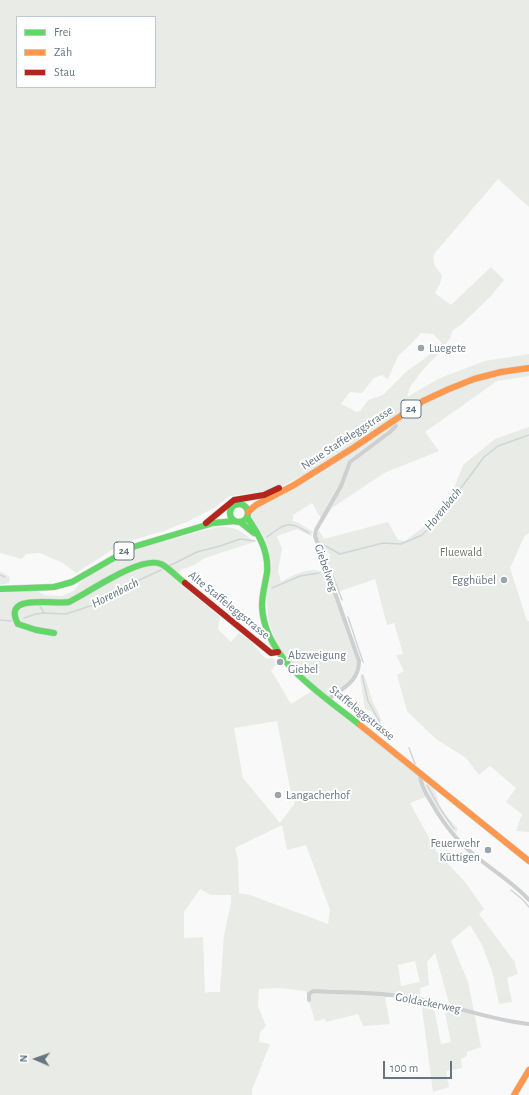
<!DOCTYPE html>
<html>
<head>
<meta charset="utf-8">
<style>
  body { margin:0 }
  #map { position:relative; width:529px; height:1095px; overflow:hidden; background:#f9f9f9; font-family:"Alegreya Sans",sans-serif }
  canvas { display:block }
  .legend { position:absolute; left:16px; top:16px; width:140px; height:72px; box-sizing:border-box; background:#fff; border:1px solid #c1c8cd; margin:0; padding:5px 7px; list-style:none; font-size:12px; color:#657683 }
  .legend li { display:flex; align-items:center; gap:8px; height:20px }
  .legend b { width:20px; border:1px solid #c1c8cd }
  .north { position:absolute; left:16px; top:1039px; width:40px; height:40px; -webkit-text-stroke:3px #fff; paint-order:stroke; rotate:272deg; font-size:11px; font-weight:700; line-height:16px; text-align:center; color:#657683 }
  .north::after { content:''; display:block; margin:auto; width:14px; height:18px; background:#657683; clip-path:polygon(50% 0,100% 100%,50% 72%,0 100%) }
  .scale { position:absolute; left:383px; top:1061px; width:69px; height:18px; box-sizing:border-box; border:2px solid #657683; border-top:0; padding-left:5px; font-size:12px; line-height:14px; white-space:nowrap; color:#657683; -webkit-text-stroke:3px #fff; paint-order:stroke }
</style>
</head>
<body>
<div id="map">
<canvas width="529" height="1095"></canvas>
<ul class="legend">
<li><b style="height:5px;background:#63d668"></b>Frei</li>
<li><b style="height:5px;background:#ff974d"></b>Zäh</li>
<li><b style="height:5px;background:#b3261e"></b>Stau</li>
</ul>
<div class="north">N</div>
<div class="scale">100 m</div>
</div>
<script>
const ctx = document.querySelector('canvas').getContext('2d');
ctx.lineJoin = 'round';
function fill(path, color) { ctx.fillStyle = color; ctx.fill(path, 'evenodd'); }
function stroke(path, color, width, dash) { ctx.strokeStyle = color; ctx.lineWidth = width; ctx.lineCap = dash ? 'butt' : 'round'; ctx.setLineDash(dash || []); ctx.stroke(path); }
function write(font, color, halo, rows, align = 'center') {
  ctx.font = font + ' "Alegreya Sans",sans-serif'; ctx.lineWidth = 4; ctx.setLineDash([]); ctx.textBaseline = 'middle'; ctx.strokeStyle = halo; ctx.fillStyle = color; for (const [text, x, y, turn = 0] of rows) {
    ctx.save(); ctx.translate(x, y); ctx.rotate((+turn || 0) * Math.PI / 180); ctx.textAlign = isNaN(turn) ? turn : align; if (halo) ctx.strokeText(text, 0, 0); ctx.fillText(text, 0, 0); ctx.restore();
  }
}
const green = new Path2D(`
  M0,0H529V207L498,179L434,254C432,263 436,268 442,275L440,284L435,293L451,305L491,267L504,280L490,297L462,324L453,330L450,338L443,349L421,372L410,387L407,397L440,378L485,361L529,354V376L497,381L425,432L439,451L384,473L332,508L323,522L312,503L293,515V521L299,523L313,532L311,536L297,529L277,536L282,549L278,570L281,582C294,574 311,566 325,573V559L331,555L314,541L319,530L324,539L388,522L398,540L405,541L430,522L455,486L463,465L495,439L529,427V533L524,537L510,568L527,621H529V832L516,831L522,814L506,802L516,788L490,766L479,775L466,758L436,739L407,711L397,675L404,671L396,655L403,654L394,623L387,625L375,579L335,593L359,661L355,679L329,699L415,772L420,779L428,796L410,803L436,851L465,882L484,909L479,914L514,961L518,974L507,978L512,1002L499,1004L493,974L482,945L470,925L451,941L468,982L481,1047L467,1052V1056L461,1059L462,1068L446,1071L449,1087L433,1092L421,1001L433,1003L441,1044L451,1042L444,1008L449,1003L435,953L427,962L429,985L420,988V999L397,994L385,998L390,1024L363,1026L358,1014L326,1022L325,1019L315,1021L306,991L279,988L259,989L258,1006L266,1026L260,1032L259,1042L270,1044L252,1090V1095H0V593L34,590L45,595L62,596L73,591L86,577L129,552L156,543L219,527C236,526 242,531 254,542L205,558L194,565L181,570L174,579L220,617L218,629L231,642L239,633L249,640L266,659L272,658L278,662L271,670L291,704L312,691L277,645L269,622L266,593L269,551L263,535L251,522V511L335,463L411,406L330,460L302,476L282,486L260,492L230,496L214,508L189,521L164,531L133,540L115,548L76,573L63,563L40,553L26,554L22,559L0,553ZM17,17H155V87H17ZM421,333L433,334L442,343L423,360L408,370L383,395L368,400L360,411L357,412L341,404L350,392L362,393L374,378L382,375L388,379L398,356L411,344ZM277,721L290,788L295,803L280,823L243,778L234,728ZM282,825L287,850L306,845L330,910L328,924L250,895L239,893L238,860L235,848ZM200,889L211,895H231V903L224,935L220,992H208L205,993L203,937L184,938V912ZM415,961L420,982L401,986L398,965Z
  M0,571L10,577L9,583L0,585Z
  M364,674L373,702L381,719L379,727L372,712L365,709L360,677Z
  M424,783L434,789L442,811L458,829L456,833L433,803Z`);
const stream = new Path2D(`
  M267,537C286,523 289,520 309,533
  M320,543L340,554L383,543L401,544L422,535L437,520L484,457L498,446L529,435
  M169,566L197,552L220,546L240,539L255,541
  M0,575L5,577
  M333,576L342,600
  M272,588L300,576L319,573
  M40,606L44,613
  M348,617L363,662
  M24,618L36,614L44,613L66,614L102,602L122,588L161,570
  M0,620L11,621
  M362,675L368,701L382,726
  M409,748L415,764
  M427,785L438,805L454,829
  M511,890L523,900L529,907`);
const street = new Path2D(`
  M329,699C343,688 359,682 359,661L315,536L316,530L341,486L350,462L390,432L396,426
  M420,774C420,783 426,794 431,802C442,821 455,839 472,853C490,869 513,882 529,900
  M309,1000V994L313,991C343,993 377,992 407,997C448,1003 488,1020 529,1024`);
const fast = new Path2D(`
  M230 513a9 9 0 1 1 18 0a9 9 0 1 1-18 0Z
  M247,517C259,535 269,551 267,573C265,584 262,595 262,606C264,660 323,695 360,725
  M240,522L254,533
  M0,589L54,587L72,582L133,547L213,523L235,521
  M54,633L36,630L18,624C1,592 55,605 69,602C88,593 141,555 161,564C168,567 178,578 185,583`);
const slow = new Path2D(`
  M248,512L256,505L294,485L353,448L423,401L449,389L474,379L501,372L529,368
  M360,725L529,861
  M514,1095L529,1070`);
const jam = new Path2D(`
  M206,523L234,500L264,495L279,488
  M185,583L271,653L278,652`);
const markers = [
  [421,348,4,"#99a4ac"],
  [504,580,4,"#99a4ac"],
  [280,662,4,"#99a4ac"],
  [278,795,4,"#99a4ac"],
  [488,850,4,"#99a4ac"]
];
const shields = [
  [411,409,20],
  [124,551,20]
];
const shieldNames = [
  ["24",411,409],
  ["24",124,551]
];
const poiNames = [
  ["Luegete",429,348],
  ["Egghübel",496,580,"right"],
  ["Abzweigung",288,655],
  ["Giebel",288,669],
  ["Langacherhof",286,795],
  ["Feuerwehr",480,843,"right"],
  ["Küttigen",480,857,"right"]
];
const streetNames = [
  ["Neue Staffeleggstrasse",347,438,-33],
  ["Giebelweg",326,568,71],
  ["Alte Staffeleggstrasse",229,605,39],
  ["Staffeleggstrasse",362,713,39],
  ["Goldackerweg",428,1003,11]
];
const parkNames = [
  ["Fluewald",461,552]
];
const waterNames = [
  ["Horenbach",443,509,-51],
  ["Horenbach",115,593,-27]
];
fill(green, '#e8ebe6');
stroke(stream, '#ced6d9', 1.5);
stroke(fast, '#d5d6d7', 7);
stroke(slow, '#d5d6d7', 7);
stroke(jam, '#d5d6d7', 7);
stroke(street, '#cecfd0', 4);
stroke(fast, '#63d668', 6);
stroke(slow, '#ff974d', 6);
stroke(jam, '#b3261e', 6);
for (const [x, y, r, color] of markers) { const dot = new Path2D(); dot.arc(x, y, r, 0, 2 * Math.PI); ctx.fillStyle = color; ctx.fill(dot); stroke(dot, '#fff', 1.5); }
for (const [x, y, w] of shields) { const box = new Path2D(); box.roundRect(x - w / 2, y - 9, w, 18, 3); ctx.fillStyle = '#fff'; ctx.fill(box); stroke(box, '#657683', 1); }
write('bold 11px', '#657683', null, shieldNames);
write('12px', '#657683', '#fff', poiNames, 'left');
write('12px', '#657683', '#fff', streetNames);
write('12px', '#687a64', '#fff', parkNames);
write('italic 13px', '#60757c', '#fff', waterNames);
</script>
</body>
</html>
